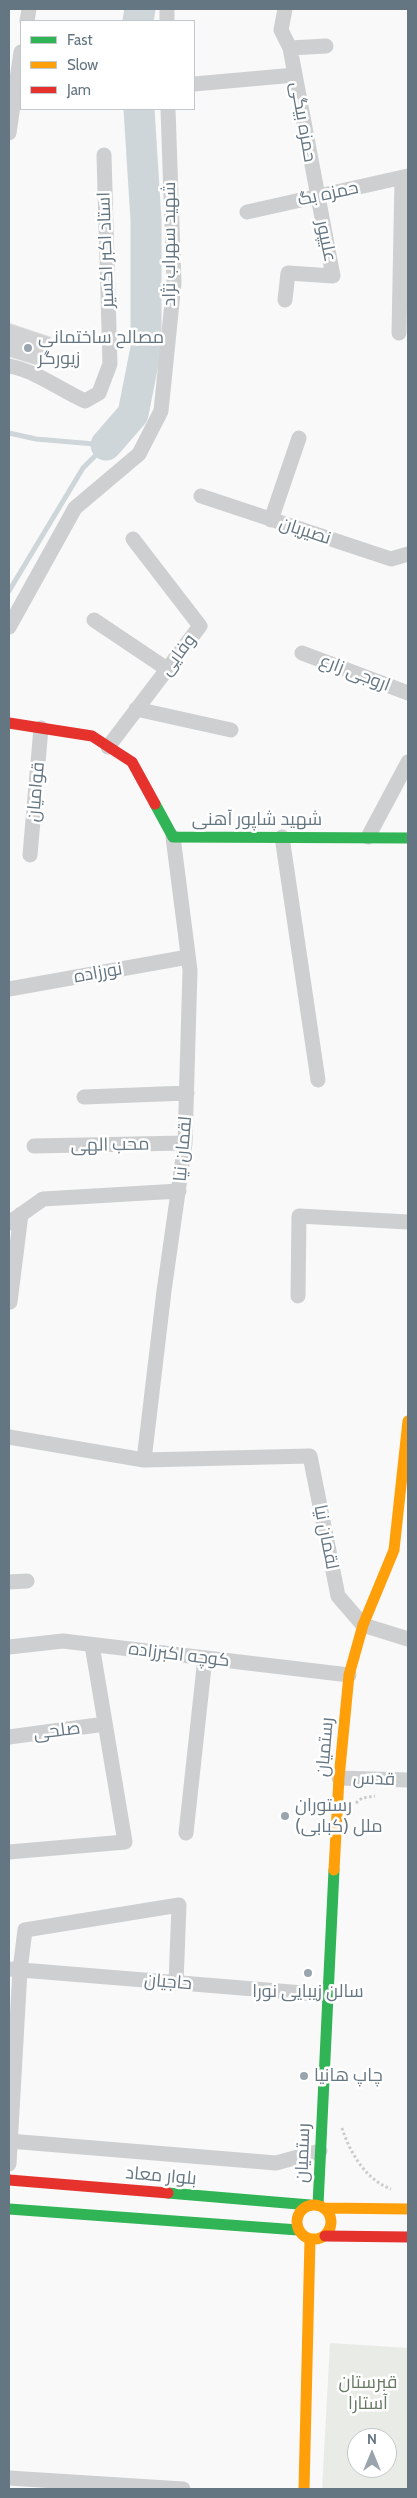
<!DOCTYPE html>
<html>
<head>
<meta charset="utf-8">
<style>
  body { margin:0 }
  #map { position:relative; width:417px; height:2498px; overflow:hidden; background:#f9f9f9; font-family:Cabin,sans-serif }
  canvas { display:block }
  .frame { position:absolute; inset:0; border:10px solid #657683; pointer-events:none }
  .legend { position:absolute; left:20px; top:20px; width:175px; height:90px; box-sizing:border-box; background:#fff; border:1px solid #c1c8cd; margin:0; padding:6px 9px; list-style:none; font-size:15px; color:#657683 }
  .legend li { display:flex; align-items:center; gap:10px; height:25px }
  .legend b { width:25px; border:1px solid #c1c8cd }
  .north { position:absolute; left:347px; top:2428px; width:50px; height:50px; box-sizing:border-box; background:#fff; border:1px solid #c1c8cd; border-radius:50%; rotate:0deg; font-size:14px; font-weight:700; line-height:20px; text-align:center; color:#657683 }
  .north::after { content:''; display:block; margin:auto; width:18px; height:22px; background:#99a4ac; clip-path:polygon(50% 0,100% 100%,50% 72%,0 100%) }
</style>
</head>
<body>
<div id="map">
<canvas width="417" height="2498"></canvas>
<div class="frame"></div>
<ul class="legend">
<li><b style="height:6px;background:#30b455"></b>Fast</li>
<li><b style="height:6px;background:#ff9f0a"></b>Slow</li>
<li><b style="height:6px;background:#e5322d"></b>Jam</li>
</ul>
<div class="north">N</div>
</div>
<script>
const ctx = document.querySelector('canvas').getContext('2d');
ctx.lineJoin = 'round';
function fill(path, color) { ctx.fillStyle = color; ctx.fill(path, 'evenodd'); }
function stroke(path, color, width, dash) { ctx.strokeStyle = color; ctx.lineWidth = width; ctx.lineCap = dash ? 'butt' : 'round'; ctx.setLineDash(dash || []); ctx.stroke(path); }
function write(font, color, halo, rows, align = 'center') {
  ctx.font = font + ' Cabin,Cairo,sans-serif'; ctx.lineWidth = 5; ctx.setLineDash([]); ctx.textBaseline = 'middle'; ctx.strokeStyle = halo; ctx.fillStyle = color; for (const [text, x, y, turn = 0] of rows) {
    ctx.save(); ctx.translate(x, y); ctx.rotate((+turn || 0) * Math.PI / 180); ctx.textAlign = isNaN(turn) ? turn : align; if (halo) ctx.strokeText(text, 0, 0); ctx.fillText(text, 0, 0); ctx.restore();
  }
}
const green = new Path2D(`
  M330,2343L408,2348V2489H322ZM357,2438H387V2468H357Z`);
const stream = new Path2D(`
  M9,433L36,439L106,445
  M9,591L83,468L106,445`);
const river = new Path2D(`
  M138,21L140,9
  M106,445L133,414L146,348V220L139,109`);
const building = new Path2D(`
  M9,323L51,337L42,367L9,357Z`);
const path = new Path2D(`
  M356,1803L362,1798L375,1796
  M342,2128C350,2153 366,2180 391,2189`);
const street = new Path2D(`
  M285,9L281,30L290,48L333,276L288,273L285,300
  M27,21L29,9
  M167,21V9
  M290,48L326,46
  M194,84L295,75
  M9,133L21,52
  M247,212L408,176
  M399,333L402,178
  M9,366C36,371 59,389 85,401L99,393L110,364L104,155
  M201,496L391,559L408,554
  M271,520L299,438
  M94,620L167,669
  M9,627L75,508L139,454L161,411L174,283L168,109
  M302,653L408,693
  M136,709L231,730
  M108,747L200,626L133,539
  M282,837L318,1080
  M368,837L408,762
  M30,855L41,728
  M9,989L188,957
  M84,1097L187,1093
  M34,1146L185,1143
  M9,1223L43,1199L179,1191
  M298,1296L299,1216L408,1222
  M10,1302L21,1214
  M9,1437L144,1460L310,1456L338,1596L363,1625L408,1639
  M144,1460L164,1291L185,1143L190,970L173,837
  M9,1582L27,1581
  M9,1647L63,1641L349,1675
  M9,1737L105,1724
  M339,1778L408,1780
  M186,1833L205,1658
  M9,1852L125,1842L92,1645
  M9,1969L328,1995
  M9,2141L276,2163L320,2151
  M9,2164L20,1970L25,1930L179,1905L176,1983
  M9,2478L183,2489`);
const fast = new Path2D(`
  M155,804L173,837L408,838
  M168,2193L310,2205
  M318,2205L334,1870
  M9,2209L298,2230`);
const slow = new Path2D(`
  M334,1870L339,1778L349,1675L363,1625L394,1550L408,1421
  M297 2222a17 17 0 1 1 34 0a17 17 0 1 1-34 0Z
  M325,2208L408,2209
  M304,2489L310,2239`);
const jam = new Path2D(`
  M9,723L92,736L132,762L155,804
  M9,2180L168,2193
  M325,2236L408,2237`);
const markers = [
  [28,348,5,"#99a4ac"],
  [285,1816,5,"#99a4ac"],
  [308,1973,5,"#99a4ac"],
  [304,2076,5,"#99a4ac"]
];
const streetNames = [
  ["حمزه بیگی",303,122,80],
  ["حمزه بگ",328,194,-12],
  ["علیپور",326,241,78],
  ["شهید سهراب نژاد",170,244,-90],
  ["استاد اکبر اکسیر",106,250,-92],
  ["نصیریان",305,531,18],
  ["وفایی",178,655,-53],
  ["اروجی زارع",355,673,21],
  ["قوامیان",36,792,-85],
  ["شهید شاپور آهنی",257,820],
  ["نورزاده",98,973,-10],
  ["محب الهی",110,1145,-1],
  ["لقمان نیا",183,1149,-85],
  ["لقمان نیا",326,1537,79],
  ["کوچه اکبرزاده",179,1655,7],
  ["صلحی",57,1731,-7],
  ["رستمیان",325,1747,-85],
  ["قدس",374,1779,2],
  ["حاجیان",168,1982,5],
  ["رستمیان",303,2153,-88],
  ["بلوار معاد",161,2176,5]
];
const poiNames = [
  ["مصالح ساختمانی",38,338],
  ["زیورگر",38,359],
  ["رستوران",295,1806],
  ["ملل (کبابی)",295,1827],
  ["سالن زیبایی نورا",308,1992,"center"],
  ["چاپ هانیا",314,2076]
];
const parkNames = [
  ["قبرستان",368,2383],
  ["آستارا",368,2404]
];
fill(green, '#e8ebe6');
stroke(stream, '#ced6d9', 5);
stroke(river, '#ced6d9', 31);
fill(building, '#d0d2d3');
stroke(building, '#e8e8e8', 1);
stroke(path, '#cbcccd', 3, [2.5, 2.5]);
stroke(street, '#cecfd0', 15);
stroke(fast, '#30b455', 11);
stroke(slow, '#ff9f0a', 11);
stroke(jam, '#e5322d', 11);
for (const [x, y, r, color] of markers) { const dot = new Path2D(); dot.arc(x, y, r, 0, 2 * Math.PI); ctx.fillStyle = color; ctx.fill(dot); stroke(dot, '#fff', 2); }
write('18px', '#657683', '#fff', streetNames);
write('18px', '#657683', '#fff', poiNames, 'left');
write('18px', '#687a64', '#fff', parkNames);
</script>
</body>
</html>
